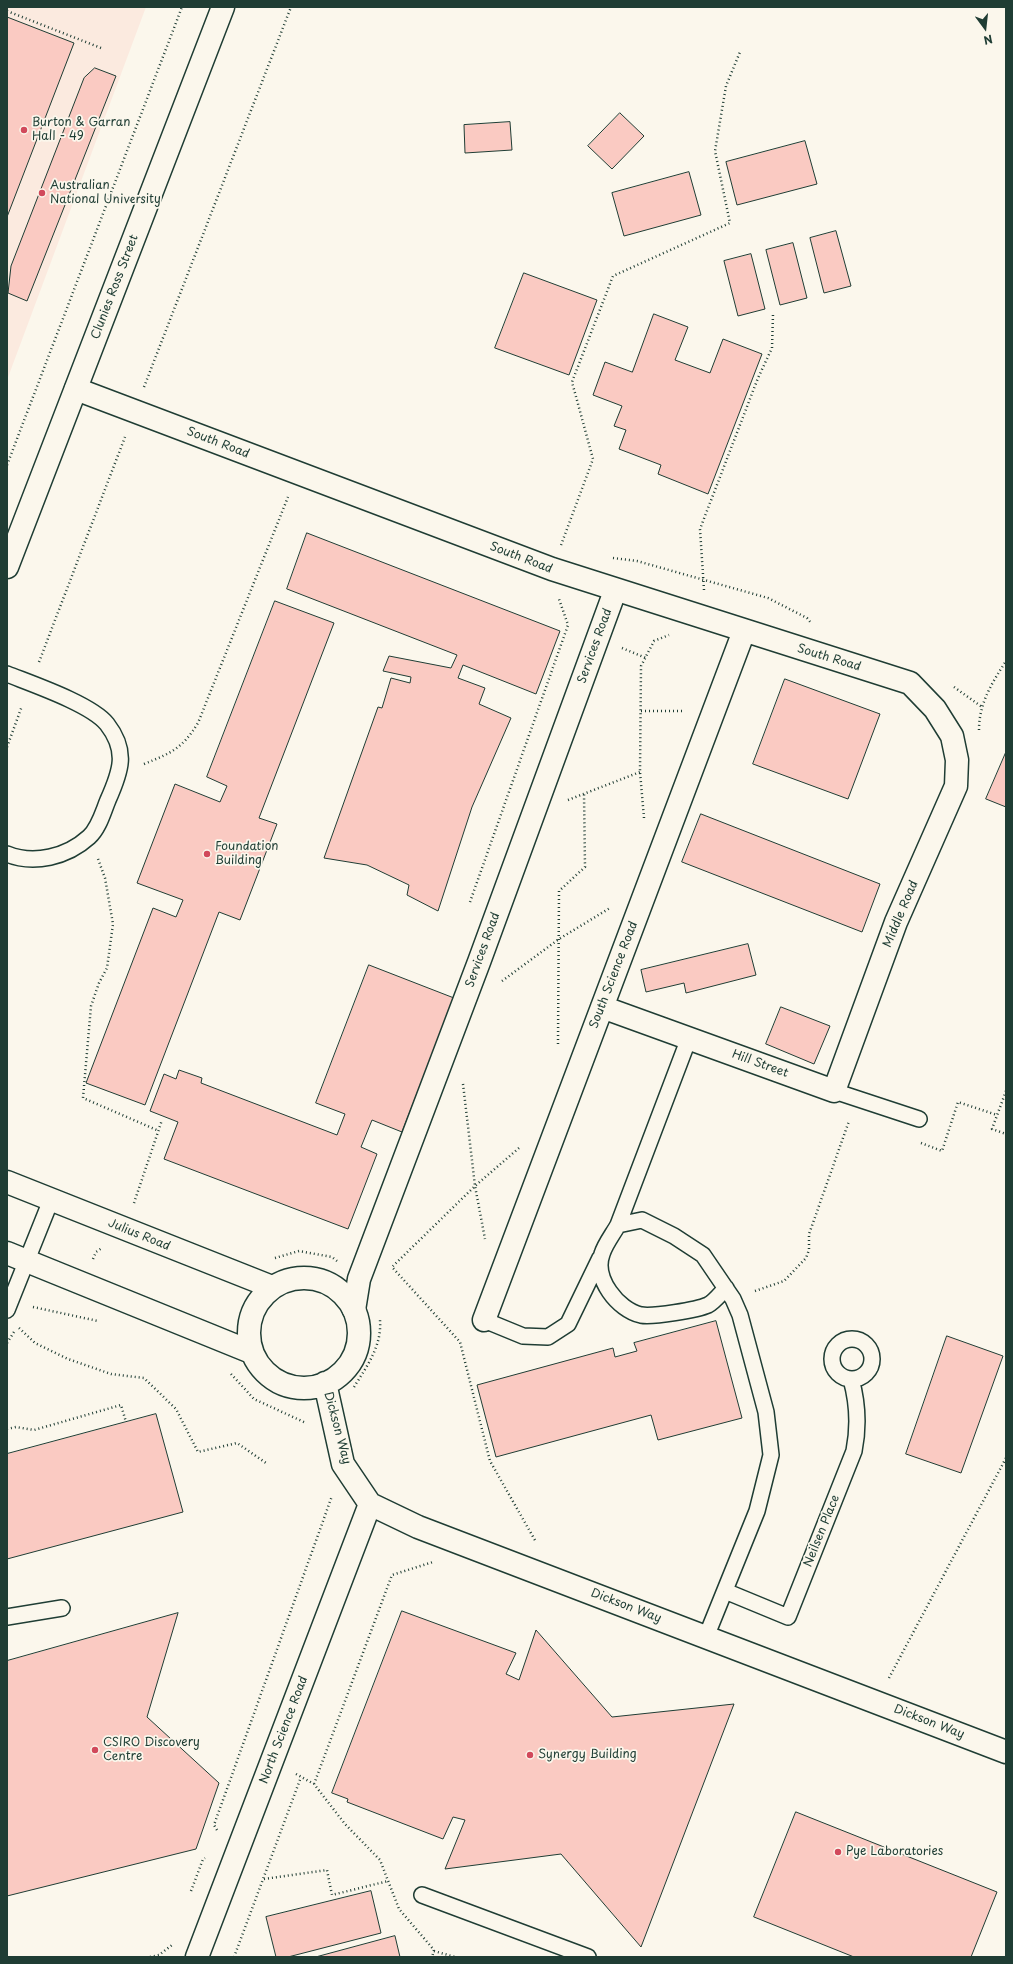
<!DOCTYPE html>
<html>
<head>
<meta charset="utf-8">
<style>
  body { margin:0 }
  #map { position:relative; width:1013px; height:1964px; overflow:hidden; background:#fbf7ec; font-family:"Playpen Sans",sans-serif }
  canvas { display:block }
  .frame { position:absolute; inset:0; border:8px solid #1f3d34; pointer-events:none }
  .north { position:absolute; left:965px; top:8px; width:40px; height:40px; -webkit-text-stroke:3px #fbf7ec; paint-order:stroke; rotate:165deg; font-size:11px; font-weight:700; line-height:16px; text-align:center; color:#1f3d34 }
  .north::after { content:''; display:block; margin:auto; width:14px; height:18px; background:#1f3d34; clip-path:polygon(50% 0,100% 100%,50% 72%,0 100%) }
</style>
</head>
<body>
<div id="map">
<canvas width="1013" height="1964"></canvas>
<div class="frame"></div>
<div class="north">N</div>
</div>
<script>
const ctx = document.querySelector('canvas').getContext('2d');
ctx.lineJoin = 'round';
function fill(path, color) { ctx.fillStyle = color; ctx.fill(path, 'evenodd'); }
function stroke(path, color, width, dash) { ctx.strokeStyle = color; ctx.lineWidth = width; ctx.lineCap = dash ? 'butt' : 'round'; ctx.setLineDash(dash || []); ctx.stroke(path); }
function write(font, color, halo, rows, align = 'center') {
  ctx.font = font + ' "Playpen Sans",sans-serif'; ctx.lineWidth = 3.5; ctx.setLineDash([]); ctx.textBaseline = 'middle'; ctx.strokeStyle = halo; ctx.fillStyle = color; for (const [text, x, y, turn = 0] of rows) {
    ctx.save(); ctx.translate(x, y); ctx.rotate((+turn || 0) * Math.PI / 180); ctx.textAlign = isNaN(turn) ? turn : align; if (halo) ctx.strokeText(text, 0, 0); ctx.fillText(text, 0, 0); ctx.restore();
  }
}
const built = new Path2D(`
  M7,7H146L7,380Z`);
const building = new Path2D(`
  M7,17L74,43L7,217Z
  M95,68L116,76L27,301L8,293L11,266L84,78Z
  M620,113L644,136L612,169L588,146Z
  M510,122L512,150L465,153L464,125Z
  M805,141L817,184L737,205L726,162Z
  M689,172L701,215L624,236L612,193Z
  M836,231L851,286L824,293L810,238Z
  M793,243L807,298L780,305L766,250Z
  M751,254L765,309L738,316L724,261Z
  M524,273L597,300L569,375L495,348Z
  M654,314L688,327L675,360L710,373L723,339L762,354L708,494L658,474L661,465L619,449L626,430L614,426L622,406L593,395L605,362L632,372Z
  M307,533L560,631L536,694L463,665L458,678L485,688L479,704L511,718L472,807L438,911L407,895L409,885L367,865L324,858L378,707L382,708L391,678L410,683L411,677L383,671L389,656L451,668L457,655L287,589Z
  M275,601L334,623L259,818L277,824L240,920L219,912L145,1105L86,1083L153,908L176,917L183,900L137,883L175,784L220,802L227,786L207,777Z
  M785,679L880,714L848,799L753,764Z
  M1006,752V807L986,799Z
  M701,814L880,884L862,932L682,862Z
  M748,944L756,975L686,993L684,983L646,992L641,970Z
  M369,965L454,998L402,1132L372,1120L361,1147L377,1154L348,1229L164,1159L178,1122L150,1111L164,1074L176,1079L179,1070L202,1078L201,1083L337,1135L345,1114L316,1103Z
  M781,1007L830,1026L814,1064L766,1044Z
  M716,1321L742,1418L658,1440L651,1415L496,1457L477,1385L613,1348L615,1357L637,1351L634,1343Z
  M947,1336L1003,1356L961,1473L906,1454Z
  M156,1414L183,1512L7,1559V1454Z
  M402,1611L516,1653L506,1674L519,1680L536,1630L612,1717L734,1704L641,1947L561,1854L445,1869L465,1820L453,1817L443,1839L347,1802L348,1799L332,1793Z
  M178,1613L147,1717L219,1783L196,1849L7,1896V1661Z
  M796,1812L997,1892L971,1957H854L754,1917Z
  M371,1891L381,1933L288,1957H276L266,1917Z
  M395,1936L400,1957H316Z`);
const path = new Path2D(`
  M7,11L101,48
  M144,387L291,7
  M7,465L182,7
  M561,545L593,459L572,382L613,276L730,223L715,151L726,86L740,52
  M613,558L637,561L768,598L807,618L811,623
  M704,590L700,529L758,378L772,348L773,314
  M622,648L646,658
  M39,662L125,437
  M954,687L982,707
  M641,711H684
  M979,730C979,703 992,683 1006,661
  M7,747L22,706
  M144,764C171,753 182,749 198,723L288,497
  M568,800L640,772
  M644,818L640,772L641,666L654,641L669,635
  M98,859L105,878L113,924L107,968L99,983L91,1006L83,1098L159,1131
  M470,902L568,625L559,599
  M502,981L559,939L610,908
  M558,1044L559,891L585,867L584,793
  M463,1084L475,1186L485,1239
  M1006,1091L992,1129L1006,1134
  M921,1143L942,1151L958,1102L997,1115
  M519,1148L475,1186L392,1267L460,1342L490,1461L536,1542
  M134,1203L162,1120
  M275,1258L299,1251L332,1257L337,1261
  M93,1259L96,1252L102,1248
  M755,1291L784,1281L806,1258L809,1250V1234L814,1220L849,1121
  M33,1307L98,1321
  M19,1328L35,1343L68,1359L111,1374L144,1378L176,1409L198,1452L237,1443L266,1463
  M7,1343L14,1332
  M231,1374L254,1399L306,1423
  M354,1387C367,1366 382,1346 380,1320
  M7,1429L16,1427L34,1430L121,1405L126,1422
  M889,1678L1006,1458
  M296,1774L314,1784L345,1824L380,1860L399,1909L434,1950L432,1957
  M314,1784L392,1575L433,1562
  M217,1830L214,1825L332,1496
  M264,1879L327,1870L332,1895L388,1881
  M191,1891L203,1859L205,1858
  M434,1951L455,1957
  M150,1957L159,1955L172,1945
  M234,1957L301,1777`);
const service = new Path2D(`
  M7,674C32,684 91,704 107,724C128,751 121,771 108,800C103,812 99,828 89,837C67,857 34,865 7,854
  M689,1038L618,1225L642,1220L674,1236L703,1255L733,1299L740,1315L766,1412L771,1455L757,1511L706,1637
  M834,1091L919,1119
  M618,1225C613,1234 605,1244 602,1254C593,1278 618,1310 641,1315C653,1317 697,1310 708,1305C714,1302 721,1293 726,1288
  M7,1310L51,1200
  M484,1320L523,1336L548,1337L568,1324L600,1258
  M832 1359a20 20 0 1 1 40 0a20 20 0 1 1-40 0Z
  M725,1591L788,1617L854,1451C859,1426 858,1404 851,1379
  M7,1617L62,1608
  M422,1895L588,1957`);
const pedestrian = new Path2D(`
  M354,1310L359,1279L479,962L615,591`);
const minor = new Path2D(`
  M76,389L552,569L910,683L935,709L952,736L957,760L956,786L896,922L834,1091L602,1007
  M7,1182L272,1287
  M7,1253L251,1352
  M249 1333a55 55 0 1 1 110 0a55 55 0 1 1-110 0Z
  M484,1320L744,631
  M325,1383L343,1464L370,1504L418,1527L1006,1752
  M197,1957L370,1504`);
const tertiary = new Path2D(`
  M7,567L223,7`);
const markers = [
  [24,130,4,"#d1495b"],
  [42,193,4,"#d1495b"],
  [207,854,4,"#d1495b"],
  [95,1750,4,"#d1495b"],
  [530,1755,4,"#d1495b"],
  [838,1852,4,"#d1495b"]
];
const poiNames = [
  ["Burton & Garran",32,123],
  ["Hall - 49",32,137],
  ["Australian",50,186],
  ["National University",50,200],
  ["Foundation",215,847],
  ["Building",215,861],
  ["CSIRO Discovery",103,1743],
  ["Centre",103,1757],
  ["Synergy Building",538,1755],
  ["Pye Laboratories",846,1852]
];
const streetNames = [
  ["Clunies Ross Street",115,287,-69],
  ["South Road",218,443,21],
  ["South Road",521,558,21],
  ["Services Road",595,646,-70],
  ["South Road",829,658,17],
  ["Middle Road",901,914,-67],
  ["Services Road",483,950,-70],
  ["South Science Road",614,975,-69],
  ["Hill Street",760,1064,20],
  ["Julius Road",139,1235,22],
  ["Dickson Way",337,1428,75],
  ["Neilsen Place",822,1531,-68],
  ["Dickson Way",626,1606,21],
  ["Dickson Way",929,1722,21],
  ["North Science Road",284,1730,-69]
];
fill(built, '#fbeadf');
fill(building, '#facac2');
stroke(building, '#1f3d34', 1);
stroke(service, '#1f3d34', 18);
stroke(pedestrian, '#1f3d34', 25);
stroke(minor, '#1f3d34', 25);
stroke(tertiary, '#1f3d34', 25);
stroke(path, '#1f3d34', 2.5, [1, 3]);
stroke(service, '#fbf7ec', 15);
stroke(pedestrian, '#fbf7ec', 22);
stroke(minor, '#fbf7ec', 22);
stroke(tertiary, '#fbf7ec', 22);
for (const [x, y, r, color] of markers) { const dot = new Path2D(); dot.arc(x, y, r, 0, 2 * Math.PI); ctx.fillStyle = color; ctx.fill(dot); stroke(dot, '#fbf7ec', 1.5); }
write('12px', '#1f3d34', '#fbf7ec', poiNames, 'left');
write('12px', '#1f3d34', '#fbf7ec', streetNames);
</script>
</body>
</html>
